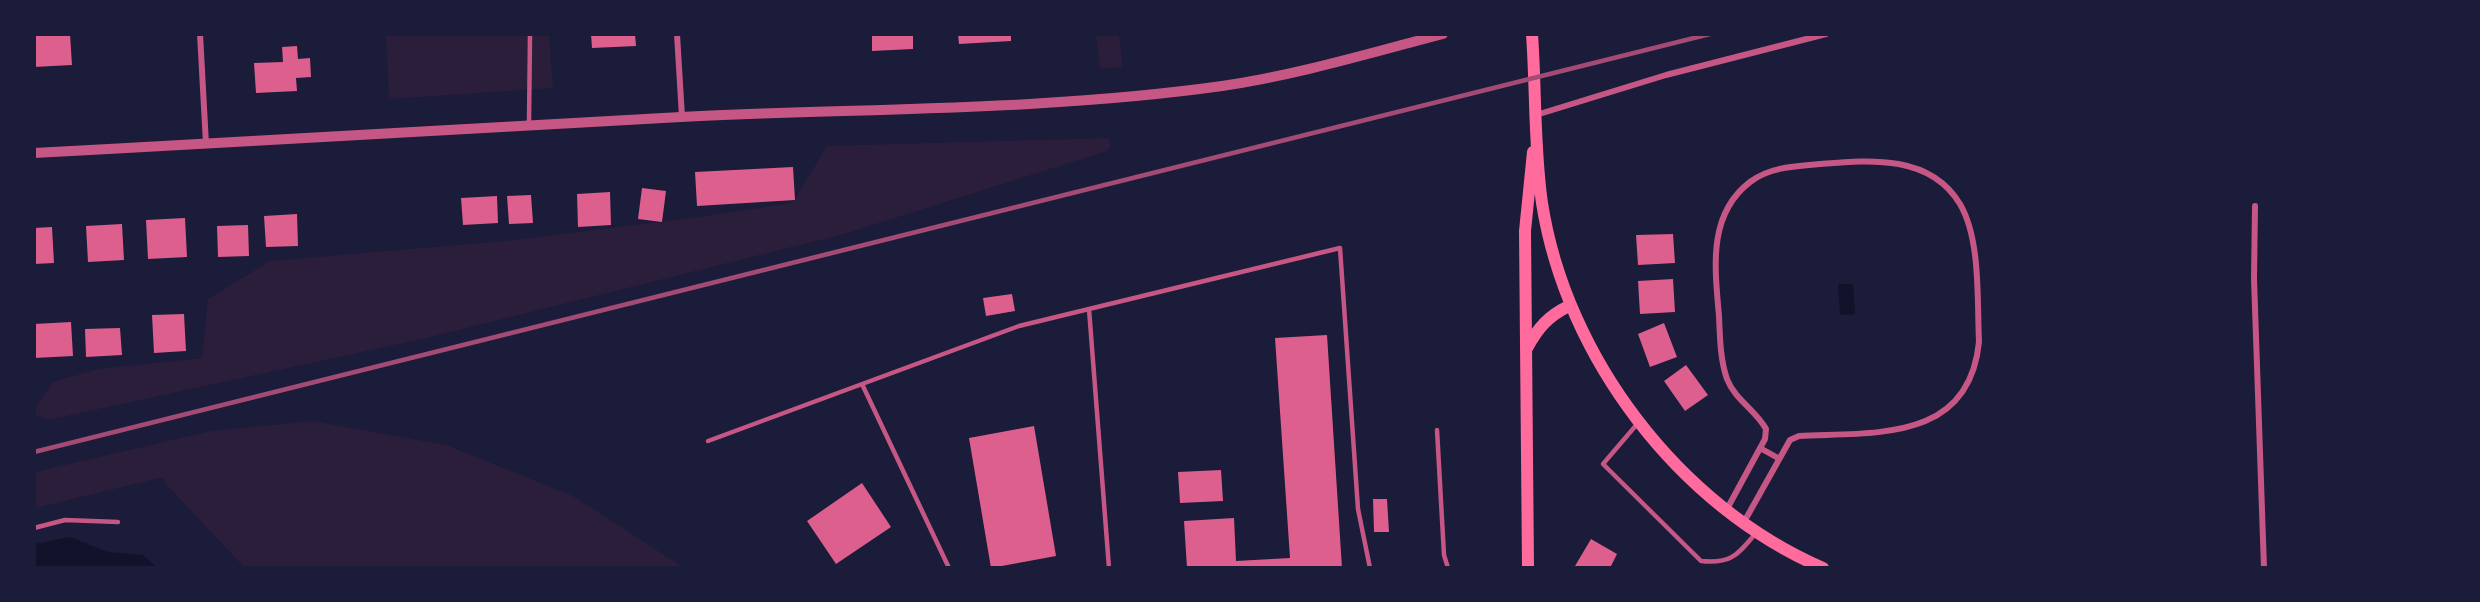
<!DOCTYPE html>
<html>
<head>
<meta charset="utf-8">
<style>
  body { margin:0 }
  #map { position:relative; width:2480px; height:602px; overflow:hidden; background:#1b1b3a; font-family:"Varela Round",sans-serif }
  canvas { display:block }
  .frame { position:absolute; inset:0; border:36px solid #1b1b3a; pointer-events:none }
</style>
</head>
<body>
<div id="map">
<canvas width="2480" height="602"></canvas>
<div class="frame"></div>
</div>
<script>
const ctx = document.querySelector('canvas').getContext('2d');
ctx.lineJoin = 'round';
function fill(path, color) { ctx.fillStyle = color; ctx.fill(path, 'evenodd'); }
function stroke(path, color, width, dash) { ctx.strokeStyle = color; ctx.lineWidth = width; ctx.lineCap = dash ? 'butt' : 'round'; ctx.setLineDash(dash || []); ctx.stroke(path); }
const green = new Path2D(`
  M386,35H549L553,88L389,99Z
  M1096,35H1119L1123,67L1100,69Z
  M1109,138L1111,146L1107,151L844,234L422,339L48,420L35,414V408L53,382L99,369L202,358L208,299L270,261L505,241L692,218L793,203L827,146Z
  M313,421L446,445L573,496L683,567H244L164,482V477L35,508V472L211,431Z`);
const water = new Path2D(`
  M1838,284H1853L1855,314L1840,315Z
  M70,537L108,552L143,555L156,567H35V544Z`);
const building = new Path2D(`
  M34,34H70L72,65L34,67Z
  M591,34H635L636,46L592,48Z
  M872,34H913V49L872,51Z
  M958,34H1011V41L959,44Z
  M297,46L298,59L310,58L311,77L296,78L297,91L256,93L254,63L283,62L282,47Z
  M793,167L795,200L697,206L695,172Z
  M642,188L666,191L662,222L638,219Z
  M610,192L611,225L578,227L577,194Z
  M531,195L533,223L509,224L507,196Z
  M497,196L498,223L463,225L461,198Z
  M297,214L298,246L266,247L264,216Z
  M185,218L187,257L148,259L146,220Z
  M122,224L124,260L88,262L86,226Z
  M248,225L249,256L218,257L217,226Z
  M52,227L54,263L34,264V228Z
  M1673,234L1675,263L1638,265L1636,235Z
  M1673,279L1675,312L1640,314L1638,281Z
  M1012,294L1015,311L986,316L983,298Z
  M184,314L186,351L154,353L152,315Z
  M71,322L73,356L34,358V324Z
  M1664,323L1677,357L1650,367L1638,334Z
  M120,328L122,355L86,357L85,329Z
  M1327,335L1342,568H1187L1184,521L1234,518L1236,561L1290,558L1275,338Z
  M1686,365L1708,395L1685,411L1664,381Z
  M1034,426L1056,556L991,568L969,438Z
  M1221,470L1223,501L1180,503L1178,472Z
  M862,483L891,527L836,564L807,521Z
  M1373,499H1387L1389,532H1374Z
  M1591,539L1617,554L1610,568L1575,566Z`);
const service = new Path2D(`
  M529,123L530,34
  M1089,309L1109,568
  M862,384L949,568
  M1638,423L1603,464L1701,561C1732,564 1737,555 1756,533
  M1437,430L1444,555L1448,568
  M708,441L1019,326L1340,248L1358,509L1370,568
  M34,528L65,520L118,522`);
const minor = new Path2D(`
  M200,34L206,144
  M677,34L682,117
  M1536,115L1666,75L1826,34
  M2255,206L2254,279L2264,568
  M1760,448L1778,458
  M1727,509L1765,439L1766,429C1756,410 1735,400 1727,379C1720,359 1720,337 1719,316C1715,269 1707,215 1750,182C1770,167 1796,166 1820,164C1869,160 1930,154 1960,204C1981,240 1977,301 1979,342C1969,443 1874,432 1799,436L1790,440L1744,522`);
const tertiary = new Path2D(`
  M34,153C250,142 466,128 681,117C861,108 1043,111 1222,86C1297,75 1370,53 1443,34`);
const secondary = new Path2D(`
  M1532,34C1536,90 1534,148 1542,203C1566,357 1679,506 1823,568
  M1527,348C1538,328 1548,316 1569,306
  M1528,568L1525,231L1533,152`);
const rail = new Path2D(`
  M34,452L1710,34`);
fill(green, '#2a1e3b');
fill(water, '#12122b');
fill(building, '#dd5f8e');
stroke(service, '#c65784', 4.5);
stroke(minor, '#c65784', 6);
stroke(tertiary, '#c65784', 10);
stroke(secondary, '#ff6b9d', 12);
stroke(rail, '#a44b75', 4.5);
</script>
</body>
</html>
